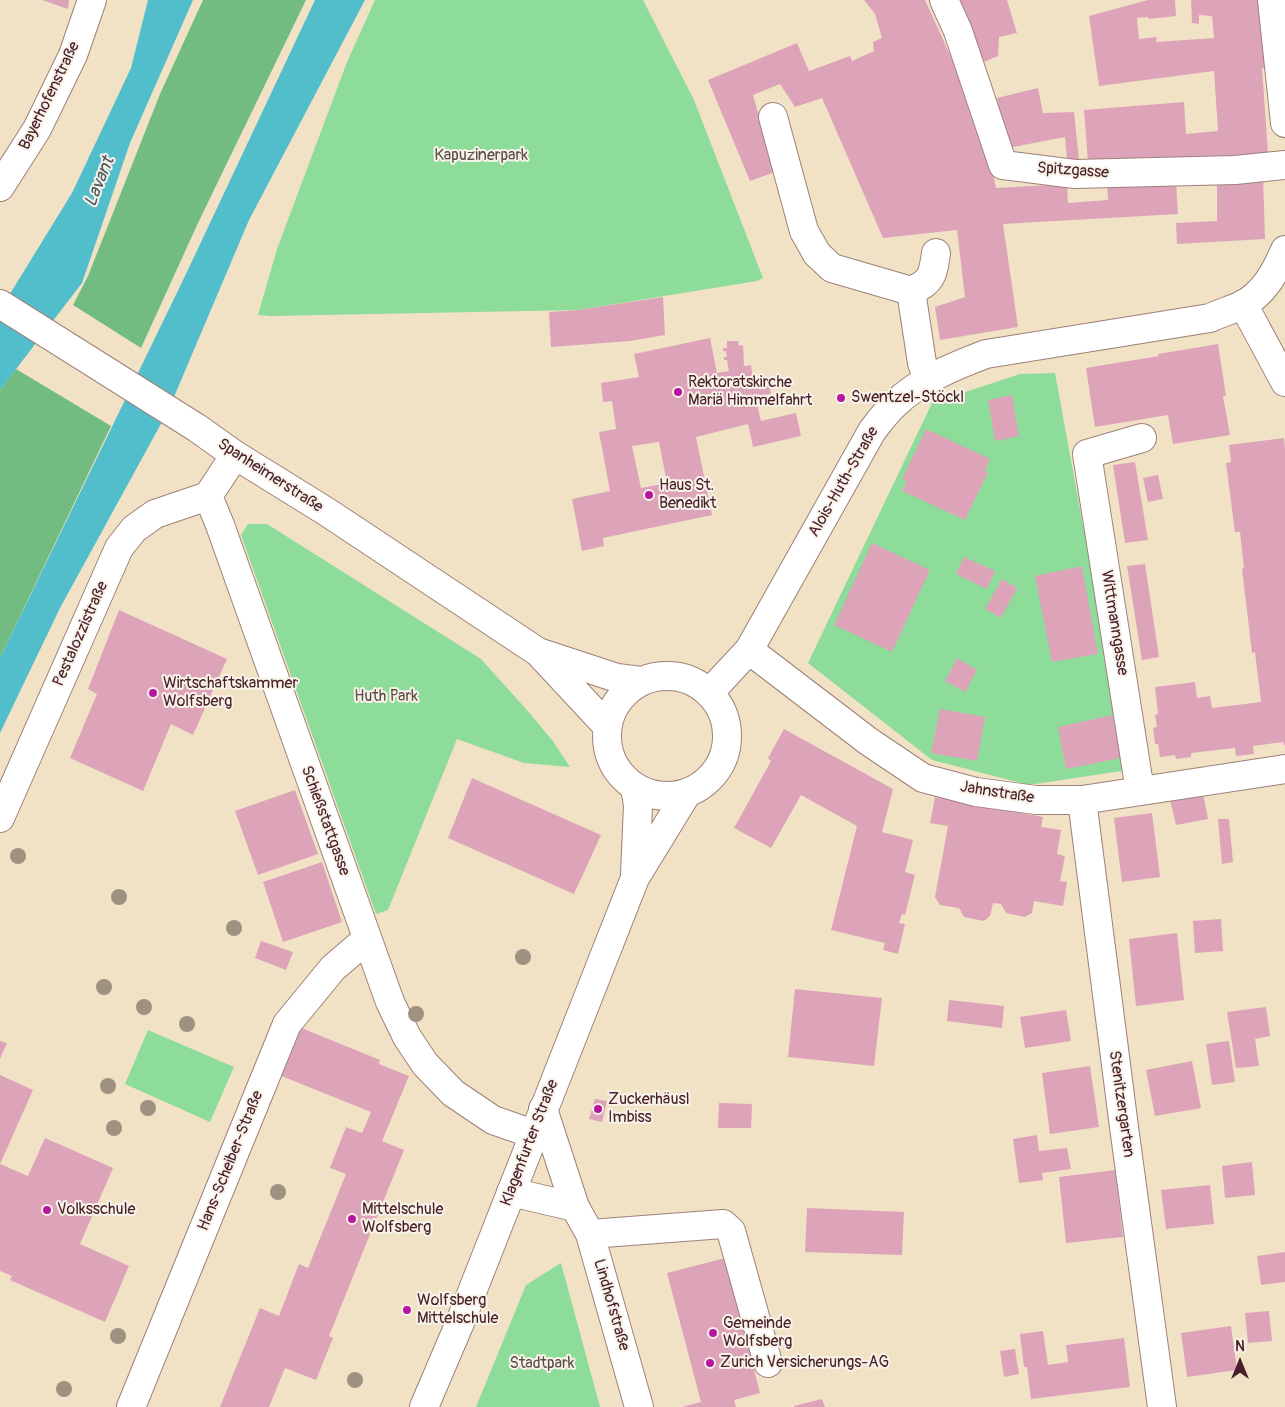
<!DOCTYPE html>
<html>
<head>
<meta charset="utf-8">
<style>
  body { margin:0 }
  #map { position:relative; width:1285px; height:1407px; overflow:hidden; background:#f1e2c6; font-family:Pangolin,sans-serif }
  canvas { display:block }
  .north { position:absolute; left:1215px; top:1337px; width:50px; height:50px; -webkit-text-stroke:4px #f7f3e8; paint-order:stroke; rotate:0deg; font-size:14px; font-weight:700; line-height:20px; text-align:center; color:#4a1f2b }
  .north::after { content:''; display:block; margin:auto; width:18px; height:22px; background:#4a1f2b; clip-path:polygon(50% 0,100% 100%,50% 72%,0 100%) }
</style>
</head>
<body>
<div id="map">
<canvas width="1285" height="1407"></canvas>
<div class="north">N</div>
</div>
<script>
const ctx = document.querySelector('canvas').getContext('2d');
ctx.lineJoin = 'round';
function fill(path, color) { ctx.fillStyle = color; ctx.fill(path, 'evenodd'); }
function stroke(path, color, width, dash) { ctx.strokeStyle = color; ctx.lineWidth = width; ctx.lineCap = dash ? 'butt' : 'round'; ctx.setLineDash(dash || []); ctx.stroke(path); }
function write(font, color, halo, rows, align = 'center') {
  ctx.font = font + ' Pangolin,sans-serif'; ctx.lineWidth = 4; ctx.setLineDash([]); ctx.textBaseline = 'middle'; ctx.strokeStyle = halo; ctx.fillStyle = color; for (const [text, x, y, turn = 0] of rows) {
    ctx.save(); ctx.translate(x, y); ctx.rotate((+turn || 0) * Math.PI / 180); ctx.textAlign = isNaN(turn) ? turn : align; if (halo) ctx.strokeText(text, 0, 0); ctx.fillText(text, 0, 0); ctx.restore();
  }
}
const green = new Path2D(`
  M375,0H643L694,100L763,278L757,281L578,310L271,316L258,315L277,249L347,62Z
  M1055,373L1128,770L1029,785L932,760L808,663L932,403L1020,374Z
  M248,524H267L481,659L526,709L552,740L570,767L524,763L457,739L388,910L376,914L241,535Z
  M148,1030L234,1067L210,1122L125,1084Z
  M561,1263L600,1407H476L526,1285Z`);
const forest = new Path2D(`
  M203,0H306L198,223L141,348L73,305L88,276L160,94Z
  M16,369L111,426L0,658V390Z`);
const water = new Path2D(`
  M148,0H193L130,143L82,283L0,390V310L72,193L131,68Z
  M315,0H365L249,220L168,411L60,608L0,733V658L185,276Z`);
const building = new Path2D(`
  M42,0H69L68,9Z
  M864,0H925L981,123L996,188L1067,184L1068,203L1108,200L1107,185L1176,181L1178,214L1003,224L1018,327L940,340L935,307L965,297L957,230L883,238L822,98L795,107L780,84L753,95L775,172L750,181L708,80L797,43L809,71L850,56L852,61L874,51L873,42L882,38L875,14Z
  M960,0H1007L1017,33L999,37L998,56L984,62Z
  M1148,0H1175L1176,16L1149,19L1148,17L1137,18L1139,39L1157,37L1156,42L1214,38L1212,16L1199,15V24L1192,23L1191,0H1259L1267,68H1262L1268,153L1154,162L1153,157L1088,162L1084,110L1184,102L1186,134L1218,131L1214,71L1099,86L1089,16Z
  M1038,88L1043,113L1074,112L1079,160H1067L1065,137L1008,148L997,98Z
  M1263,174L1265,239L1177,244L1176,223L1217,221V177Z
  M663,297L665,335L630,341L551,347L549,312L578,310Z
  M710,338L717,373L729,371L727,360H724V357H727L726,351H723V348H727V341H738L739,346L743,345L744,366L751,365L753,380L768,377L771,394L755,396L761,421L796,413L801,436L753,447L748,424L696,437L712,515L603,538L604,546L582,551L572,499L610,491L599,432L616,429L612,401L603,402L601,383L639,377L634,354ZM659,442L667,483L641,488L632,446Z
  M1218,344L1226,396H1223L1230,435L1173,444L1168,415L1095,427L1086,368L1159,356L1158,354Z
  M1012,395L1019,436L995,441L988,400Z
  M926,429L990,459L985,471L988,472L965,520L902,491L907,481L902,479Z
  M1284,438L1285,450V746L1283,742L1253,746L1254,754L1236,756L1235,748L1191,753V757L1176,759L1175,755L1160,757L1158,744H1155L1153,728L1157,727L1155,715L1158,714L1155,687L1195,682L1197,698L1210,696L1212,708L1261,702L1255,652L1252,653L1242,569L1244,568L1240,532H1235L1226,463L1231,462L1229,445Z
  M1135,462L1148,540L1125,543L1113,465Z
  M1158,475L1163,499L1148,502L1143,478Z
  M872,543L930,570L892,652L834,625Z
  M964,557L995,571L987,589L956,574Z
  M1145,564L1159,657L1142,660L1127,566Z
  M1082,566L1098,654L1052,662L1035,576Z
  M1002,579L1017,588L1001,618L985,609Z
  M119,610L227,659L193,735L171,724L143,791L70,758L97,694L88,689Z
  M957,658L977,670L965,692L945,681Z
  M940,709L985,717L977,761L931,753Z
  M1112,715L1121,758L1066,769L1058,727Z
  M784,729L893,789L882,832L913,840L905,872L915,875L905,915L902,914L899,923L905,924L898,954L883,950L885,943L831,930L857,826L801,795L771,848L734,828L771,761L768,758Z
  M472,778L601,835L574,894L448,838Z
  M295,790L318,854L258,875L235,811Z
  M1203,793L1208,819L1176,825L1170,800Z
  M935,797L1043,817L1041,827L1061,830L1057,854L1065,856L1060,881L1067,882L1063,906L1034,901L1032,913L1025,917L1006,913L1001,904L993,903L990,916L984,921L964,917L959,908L940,905L935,897L948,826L930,823Z
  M1152,813L1160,877L1122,882L1114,818Z
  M1218,819H1229L1233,862L1222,864Z
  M322,862L342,922L283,942L263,882Z
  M1221,919L1223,951L1195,953L1193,921Z
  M1177,933L1184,1000L1136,1006L1129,939Z
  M261,941L293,952L286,970L255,958Z
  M795,989L882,998L874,1066L788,1057Z
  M949,1000L1004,1006L1002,1028L947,1021Z
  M1266,1007L1270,1036L1255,1039L1259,1066L1236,1068L1227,1012Z
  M1066,1010L1071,1041L1025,1048L1020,1017Z
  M299,1027L380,1060L379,1064L409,1076L382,1141L404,1150L329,1336L333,1338L316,1380L285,1368L269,1407H220L260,1308L279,1316L299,1264L308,1268L346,1174L330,1168L346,1127L362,1133L371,1112L279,1075Z
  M0,1041L7,1043L0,1059Z
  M1229,1041L1235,1082L1212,1085L1206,1044Z
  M1192,1061L1201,1108L1155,1116L1146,1070Z
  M1090,1066L1099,1127L1050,1134L1042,1073Z
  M0,1075L33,1090L0,1164L28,1176L45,1138L113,1168L80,1244L129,1266L105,1322L10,1280L12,1276L0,1271Z
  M595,1099L607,1101L602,1122L589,1119Z
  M719,1103L752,1104L751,1128H718Z
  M1037,1135L1039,1151L1067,1148L1071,1169L1042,1173L1043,1180L1019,1183L1013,1139Z
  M1252,1162L1255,1195L1225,1198L1222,1166Z
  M1115,1170L1123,1237L1066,1243L1059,1177Z
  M1210,1185L1214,1224L1166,1229L1161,1190Z
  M807,1208L904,1212L902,1255L805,1252Z
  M1285,1252V1282L1261,1285L1257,1256Z
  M725,1258L760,1393L734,1400L736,1407H682L701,1402L667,1273Z
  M1269,1311L1272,1341L1248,1343L1245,1313Z
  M1231,1326L1237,1370L1187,1377L1181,1333Z
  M1043,1331L1048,1365L1068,1362L1066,1345L1124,1338L1130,1387L1031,1399L1027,1367H1024L1020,1334Z
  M1015,1349L1019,1374L1004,1377L1000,1351Z
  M822,1399L825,1407H794V1406Z`);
const minor = new Path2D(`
  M944,0L958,31L1003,165L1075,174L1235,170L1285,165
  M1272,0L1285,123
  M773,117L804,231L817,254L832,268L911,291L922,363L928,380
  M0,187L37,129L73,55L92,0
  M911,291C932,282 933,275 936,253
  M1243,304L1285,382
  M235,455L208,496L220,525L390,1002L407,1037L425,1064L453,1093L493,1120L533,1134
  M749,650L868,741L923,778L976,792L1036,800H1082L1285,769
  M709,693L749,650L872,431C879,422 886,412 895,404C920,380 954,366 986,354L1210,318C1220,313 1232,310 1242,305C1264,294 1276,271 1285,250
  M1140,791L1087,454L1142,438
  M1082,800L1124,1127L1162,1407
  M0,818L119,548L134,529L155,514L208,496
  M543,1109L575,1207L590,1234L639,1407
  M511,1192L575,1207
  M590,1234L723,1224L731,1231L768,1363
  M131,1407L287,1024L333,968L367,939`);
const major = new Path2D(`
  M0,304L197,428L235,455L327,512L538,652L617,678L641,681
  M539,653L607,726
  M607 736a60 60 0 1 1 120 0a60 60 0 1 1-120 0Z
  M635,788L638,805L635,874
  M424,1407L459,1325L635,878L687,793`);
const trees = [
  [18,856],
  [119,897],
  [234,928],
  [523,957],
  [104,987],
  [144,1007],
  [416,1014],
  [187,1024],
  [108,1086],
  [148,1108],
  [114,1128],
  [278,1192],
  [118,1336],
  [355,1380],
  [64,1389]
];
const markers = [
  [678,392,5,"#b5179e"],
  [841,398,5,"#b5179e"],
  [649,495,5,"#b5179e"],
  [153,693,5,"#b5179e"],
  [598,1109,5,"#b5179e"],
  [47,1210,5,"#b5179e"],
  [352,1219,5,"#b5179e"],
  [407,1310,5,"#b5179e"],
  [713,1333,5,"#b5179e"],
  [710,1363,5,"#b5179e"]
];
const streetNames = [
  ["Bayerhofenstraße",50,96,-64],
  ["Spitzgasse",1073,171,4],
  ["Spanheimerstraße",270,476,33],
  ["Alois-Huth-Straße",844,482,-60],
  ["Wittmanngasse",1114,623,81],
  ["Pestalozzistraße",81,634,-66],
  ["Jahnstraße",997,793,9],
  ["Schießstattgasse",325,821,70],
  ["Stenitzergarten",1121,1104,82],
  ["Klagenfurter Straße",530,1143,-69],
  ["Hans-Scheiber-Straße",231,1161,-68],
  ["Lindhofstraße",611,1305,74]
];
const parkNames = [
  ["Kapuzinerpark",481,156],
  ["Huth Park",386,697],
  ["Stadtpark",542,1364]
];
const poiNames = [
  ["Rektoratskirche",688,383],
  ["Mariä Himmelfahrt",688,401],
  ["Swentzel-Stöckl",851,398],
  ["Haus St.",659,486],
  ["Benedikt",659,504],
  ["Wirtschaftskammer",163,684],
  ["Wolfsberg",163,702],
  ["Zuckerhäusl",608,1100],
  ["Imbiss",608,1118],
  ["Volksschule",57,1210],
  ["Mittelschule",362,1210],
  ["Wolfsberg",362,1228],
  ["Wolfsberg",417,1301],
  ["Mittelschule",417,1319],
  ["Gemeinde",723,1324],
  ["Wolfsberg",723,1342],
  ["Zurich Versicherungs-AG",720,1363]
];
const waterNames = [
  ["Lavant",100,182,-68]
];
fill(green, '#8edc9a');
fill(forest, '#72bc82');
fill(water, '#52becc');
fill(building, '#dda4b9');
stroke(minor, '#9e8078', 30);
stroke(major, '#9e8078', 30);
stroke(minor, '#fff', 28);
stroke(major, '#fff', 28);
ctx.fillStyle = '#9e9180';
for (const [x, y] of trees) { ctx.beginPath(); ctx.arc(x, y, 8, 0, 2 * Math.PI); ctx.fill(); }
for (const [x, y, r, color] of markers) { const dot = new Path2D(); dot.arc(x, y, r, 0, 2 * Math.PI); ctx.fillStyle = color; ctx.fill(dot); stroke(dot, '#f7f3e8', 2); }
write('16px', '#4a1f2b', '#f7f3e8', streetNames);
write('16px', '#5b4e47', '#f7f3e8', parkNames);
write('16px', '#4a1f2b', '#f7f3e8', poiNames, 'left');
write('italic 18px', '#4d5763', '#f7f3e8', waterNames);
</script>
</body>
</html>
